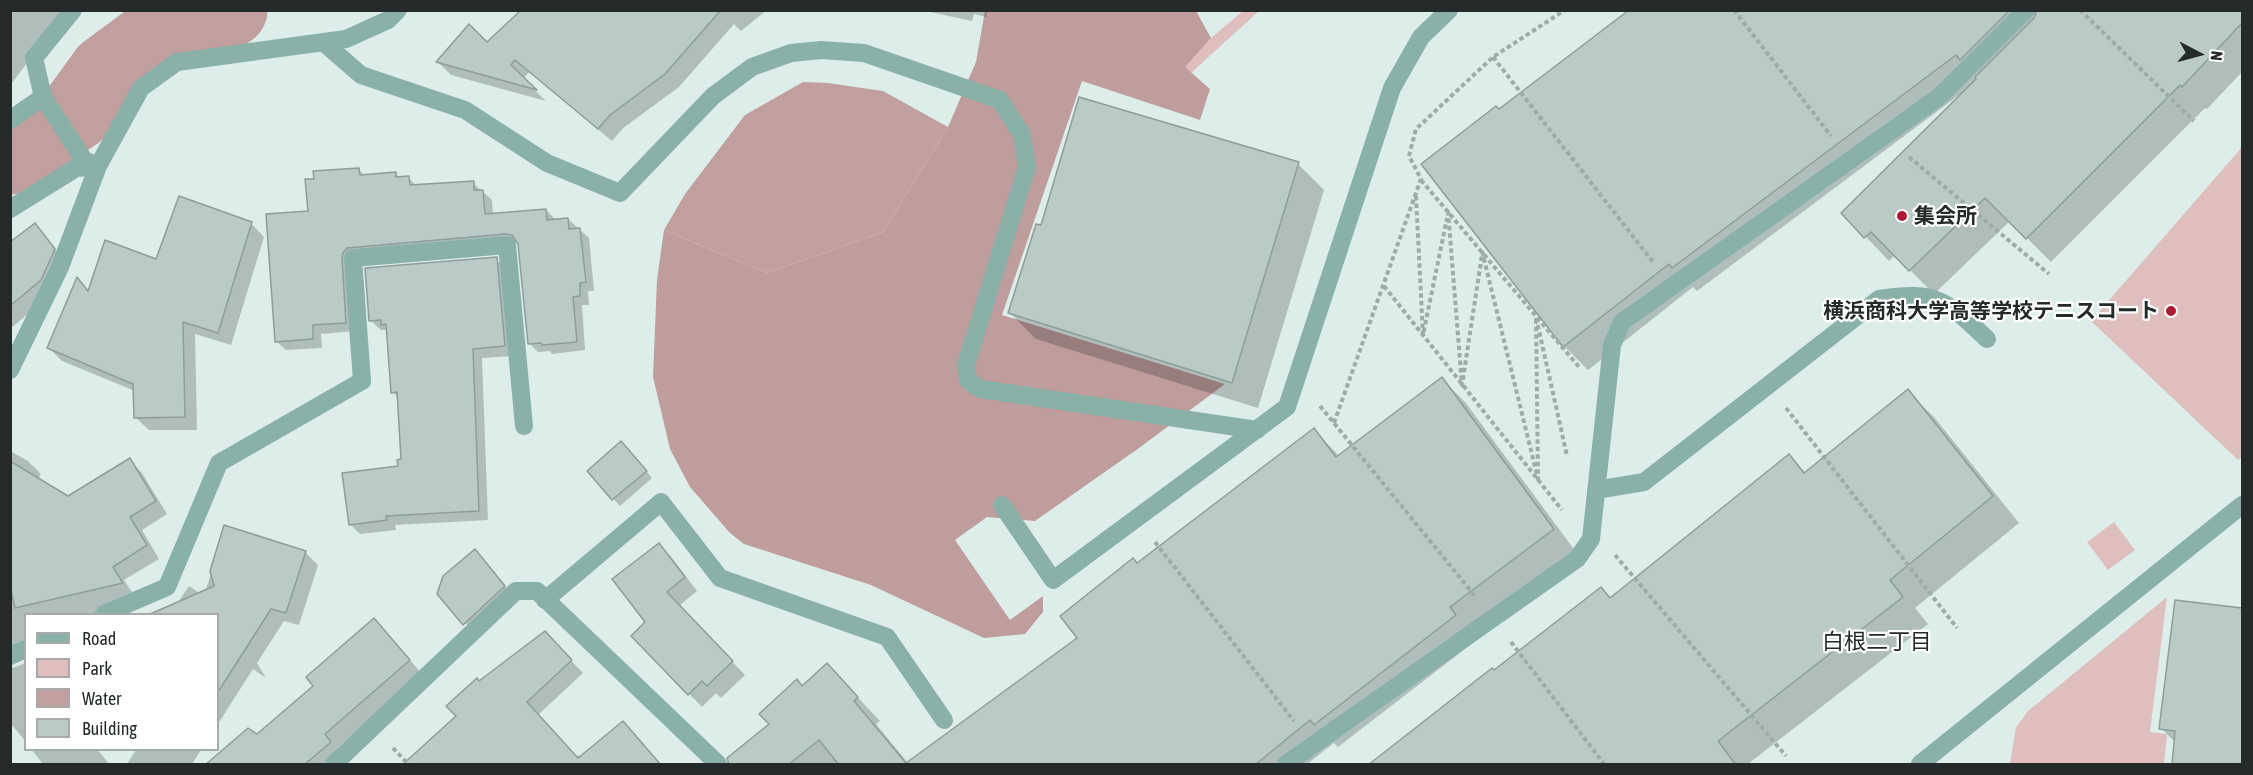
<!DOCTYPE html>
<html>
<head>
<meta charset="utf-8">
<style>
  body { margin:0 }
  #map { position:relative; width:2253px; height:775px; overflow:hidden; background:#ddeeea; font-family:"Asap Condensed",sans-serif }
  canvas { display:block }
  .frame { position:absolute; inset:0; border:12px solid #242a29; pointer-events:none }
  .legend { position:absolute; left:24px; top:613px; width:195px; height:138px; box-sizing:border-box; background:#fff; border:2px solid #a7aaa9; margin:0; padding:8px 10px; list-style:none; font-size:18px; color:#242a29 }
  .legend li { display:flex; align-items:center; gap:12px; height:30px }
  .legend b { width:30px; border:2px solid #a7aaa9 }
  .north { position:absolute; left:2169px; top:24px; width:60px; height:60px; -webkit-text-stroke:4px #fff; paint-order:stroke; rotate:96deg; font-size:16px; font-weight:700; line-height:24px; text-align:center; color:#242a29 }
  .north::after { content:''; display:block; margin:auto; width:21px; height:27px; background:#242a29; clip-path:polygon(50% 0,100% 100%,50% 72%,0 100%) }
</style>
</head>
<body>
<div id="map">
<canvas width="2253" height="775"></canvas>
<div class="frame"></div>
<ul class="legend">
<li><b style="height:8px;background:#89b1a8"></b>Road</li>
<li><b style="height:16px;background:#dfbfbe"></b>Park</li>
<li><b style="height:16px;background:#c19f9e"></b>Water</li>
<li><b style="height:16px;background:#bacac6"></b>Building</li>
</ul>
<div class="north">N</div>
</div>
<script>
const ctx = document.querySelector('canvas').getContext('2d');
ctx.lineJoin = 'round';
function fill(path, color) { ctx.fillStyle = color; ctx.fill(path, 'evenodd'); }
function stroke(path, color, width, dash) { ctx.strokeStyle = color; ctx.lineWidth = width; ctx.lineCap = dash ? 'butt' : 'round'; ctx.setLineDash(dash || []); ctx.stroke(path); }
function write(font, color, halo, rows, align = 'center') {
  ctx.font = font + ' "Asap Condensed","Noto Sans JP",sans-serif'; ctx.lineWidth = 4.5; ctx.setLineDash([]); ctx.textBaseline = 'middle'; ctx.strokeStyle = halo; ctx.fillStyle = color; for (const [text, x, y, turn = 0] of rows) {
    ctx.save(); ctx.translate(x, y); ctx.rotate((+turn || 0) * Math.PI / 180); ctx.textAlign = isNaN(turn) ? turn : align; if (halo) ctx.strokeText(text, 0, 0); ctx.fillText(text, 0, 0); ctx.restore();
  }
}
const green = new Path2D(`
  M1243,11H1259L1191,73L1184,67L1211,38Z
  M2242,147V457L2238,460L2091,321Z
  M2114,522L2135,550L2108,570L2087,542Z
  M2167,597L2150,732L2167,734L2164,764H2010L2016,727L2028,711Z`);
const forest = new Path2D(`
  M985,11H1196L1211,38L1185,67L1210,89L1200,120L1082,81L1002,315L1225,384L1139,448L1035,521L987,517L955,540L1010,620L1043,596V612L1025,634L984,638L871,585L744,544L730,533L690,487L670,449L653,377L657,280L664,230L767,273L883,232L948,127L976,62Z`);
const water = new Path2D(`
  M803,82L828,83L883,91L948,127L883,232L767,273L664,230L685,194L745,115Z`);
const shadow = new Path2D(`
  M10,10H67L12,83L10,82Z
  M523,10H767L741,31L734,24L679,87L623,128L612,141L529,72L523,79L546,101L451,75L438,62L487,44Z
  M921,10H987L986,17L974,14L972,21Z
  M1632,10H2237L2242,16V72L2207,109L2205,108L2051,262L2010,221L1934,294L1895,255L1889,261L1866,237L1964,93L1963,92L1697,291L1693,287L1588,370L1564,346L1499,111Z
  M1298,164L1324,190L1258,408L1036,339L1010,313L1042,227Z
  M359,170L365,176L396,173L400,178H408L417,186L473,183L492,200L493,215L546,210L555,219H568L589,238L594,291H588L589,305H582L585,350L552,354L550,351L538,352L529,343L520,243L516,242L356,257L355,331L321,334L322,348L286,350L276,341L309,212L315,180Z
  M251,223L264,237L231,345L195,334L197,430H149L135,417V391L62,361L49,348L77,280L89,291L157,261Z
  M35,225L67,263L54,292L10,329V238L14,241Z
  M496,259L506,269L515,356L482,358L488,520L395,525L396,530L360,534L350,524L399,467L403,461L399,399L393,392L388,330H381L370,320Z
  M1442,379L1465,402L1576,552L1478,639L1338,747L1334,743L1307,764H754L771,724L803,687L827,665L880,721L876,724L908,763L1079,638L1138,565L1314,430L1339,456Z
  M1907,391L1934,417L2019,523L1915,608L1928,624L1748,764H1370L1494,672L1611,599L1789,456L1806,473Z
  M628,449L652,478L620,506L589,471Z
  M10,451L28,461L41,474L38,479L68,498L129,460L142,473L167,514L142,530L159,559L124,580L132,592L96,614H26V656L13,663L12,668L26,663V742L13,726L10,727Z
  M225,527L305,552L318,565L299,625L284,621L257,663L266,678L253,669L218,724V614L172,611L189,586L204,596Z
  M659,545L672,558L697,591L679,606L745,675L721,698L716,693L702,707L633,636L647,622Z
  M475,551L517,600L478,637L439,594Z
  M2176,602L2242,610V764H2173L2176,743L2161,728Z
  M387,633L422,674L337,748L344,757L336,764H208L257,736Z
  M556,645L583,673L538,715L576,757L579,755L581,758L635,735L661,764H405L458,716L479,683Z
  M32,750H98L109,764H43Z
  M136,750H201L192,764H127Z`);
const river = new Path2D(`
  M10,157L77,112L106,72L179,18L230,10`);
const building = new Path2D(`
  M521,10H721L665,74L610,115L598,129L515,60L511,65L537,90L436,62L469,24L487,42Z
  M1629,10H2010L1960,60L1956,55L1672,268L1669,264L1563,347L1421,164L1496,106L1499,109Z
  M2037,10H2242V23L2182,87L2180,85L2026,239L1985,198L1909,271L1871,232L1864,238L1841,213L1976,79L1975,77L2034,18Z
  M1079,97L1299,162L1232,383L1008,313L1036,224L1041,225Z
  M359,168L360,175L396,172V177L409,176L410,185L474,181V190H483L485,214L546,209L547,220L568,218L569,229L580,228L586,282L580,283V296L573,297L577,342L542,345L541,343L528,344L518,244L512,235L506,234L347,248L343,253L342,259L346,323L313,325V339L275,342L266,214L308,211L305,179H314L313,171Z
  M179,196L252,222L218,333L183,322L185,417L134,418L133,384L47,348L77,277L88,291L105,240L156,259Z
  M35,223L55,249L41,280L10,306V242Z
  M497,257L505,346L473,349L479,511L386,516L387,520L349,525L342,473L398,466L397,460L401,459L397,392L391,393L386,324L381,325V320L369,321L365,268Z
  M1442,377L1554,529L1450,607L1456,615L1314,725L1310,720L1255,765H839L819,740L788,765H729L727,758L769,724L759,714L797,679L802,686L827,663L858,697L854,701L906,763L1077,638L1060,616L1133,558L1137,563L1314,428L1336,457Z
  M1908,389L1993,496L1890,580L1903,597L1718,741L1736,765H1368L1492,668L1494,670L1601,587L1610,598L1789,454L1804,473Z
  M621,441L647,471L612,500L587,471Z
  M130,458L156,501L130,517L147,545L113,567L123,583L15,608L10,586V461L68,496Z
  M224,525L306,551L286,613L271,609L218,692V615H148L214,586L210,571Z
  M659,543L685,577L667,592L733,661L707,686L702,681L688,695L631,636L645,622L612,579Z
  M475,549L505,586L463,625L437,594L443,576Z
  M2175,600L2242,608V765H2172L2175,731L2159,729Z
  M374,618L410,660L325,734L331,742L304,765H205L248,728L257,734L313,686L306,677Z
  M545,631L572,660L527,702L578,758L623,721L661,765H402L456,716L446,706L477,678L479,681Z`);
const path = new Path2D(`
  M1734,10L1831,136
  M2080,10L2194,121
  M1493,57L1653,262
  M1909,157L2049,274
  M1421,180L1579,367
  M1416,196L1423,335L1447,218
  M1448,211L1462,385L1482,255
  M1482,251L1538,479L1536,317L1567,456
  M1384,286L1562,510
  M1320,406L1475,596
  M1786,408L1957,628
  M1334,423L1421,179L1409,156L1416,129L1493,57L1565,10
  M1155,542L1294,721
  M1615,555L1786,756
  M1511,642L1604,764
  M393,748L408,764`);
const minor = new Path2D(`
  M73,10L34,58L43,97L84,160L98,166
  M323,42L361,75L465,110L547,163L620,193L713,96L752,67L791,53L821,50L864,53L1000,100L1022,135L1027,167L966,365L968,380L980,389L1257,430
  M10,120L43,97
  M10,209L76,168L98,166
  M10,370L60,267L98,166L141,88L177,62L346,39L388,20L398,10
  M1596,490L1644,482L1879,299C1937,290 1947,301 1987,339
  M1002,505L1053,580L1287,407L1392,88L1421,37L1449,10
  M545,600L661,502L720,578L887,637L944,720
  M104,614L167,587L219,463L362,381L353,258L507,245L524,426
  M10,656L26,649
  M334,764L516,591H537L718,764
  M1286,764L1577,559L1591,539L1612,345L1622,322L1939,97L2026,10
  M1920,764L2242,505`);
const markers = [
  [1902,216,6,"#ae1a33"],
  [2171,311,6,"#ae1a33"]
];
const poiNames = [
  ["集会所",1914,216],
  ["横浜商科大学高等学校テニスコート",2159,311,"right"]
];
const neighbourhoodNames = [
  ["白根二丁目",1877,642]
];
fill(green, '#dfbfbe');
fill(forest, '#bf9d9d');
fill(water, '#c19f9e');
fill(shadow, '#0003');
stroke(river, '#c19f9e', 75);
fill(building, '#bacac6');
stroke(building, '#8d9d99', 1.5);
stroke(path, '#9eaca9', 4, [4.5, 3]);
stroke(minor, '#89b1a8', 18);
for (const [x, y, r, color] of markers) { const dot = new Path2D(); dot.arc(x, y, r, 0, 2 * Math.PI); ctx.fillStyle = color; ctx.fill(dot); stroke(dot, '#fff', 2); }
write('bold 21px', '#242a29', '#fff', poiNames, 'left');
write('22px', '#242a29', '#fff', neighbourhoodNames);
</script>
</body>
</html>
